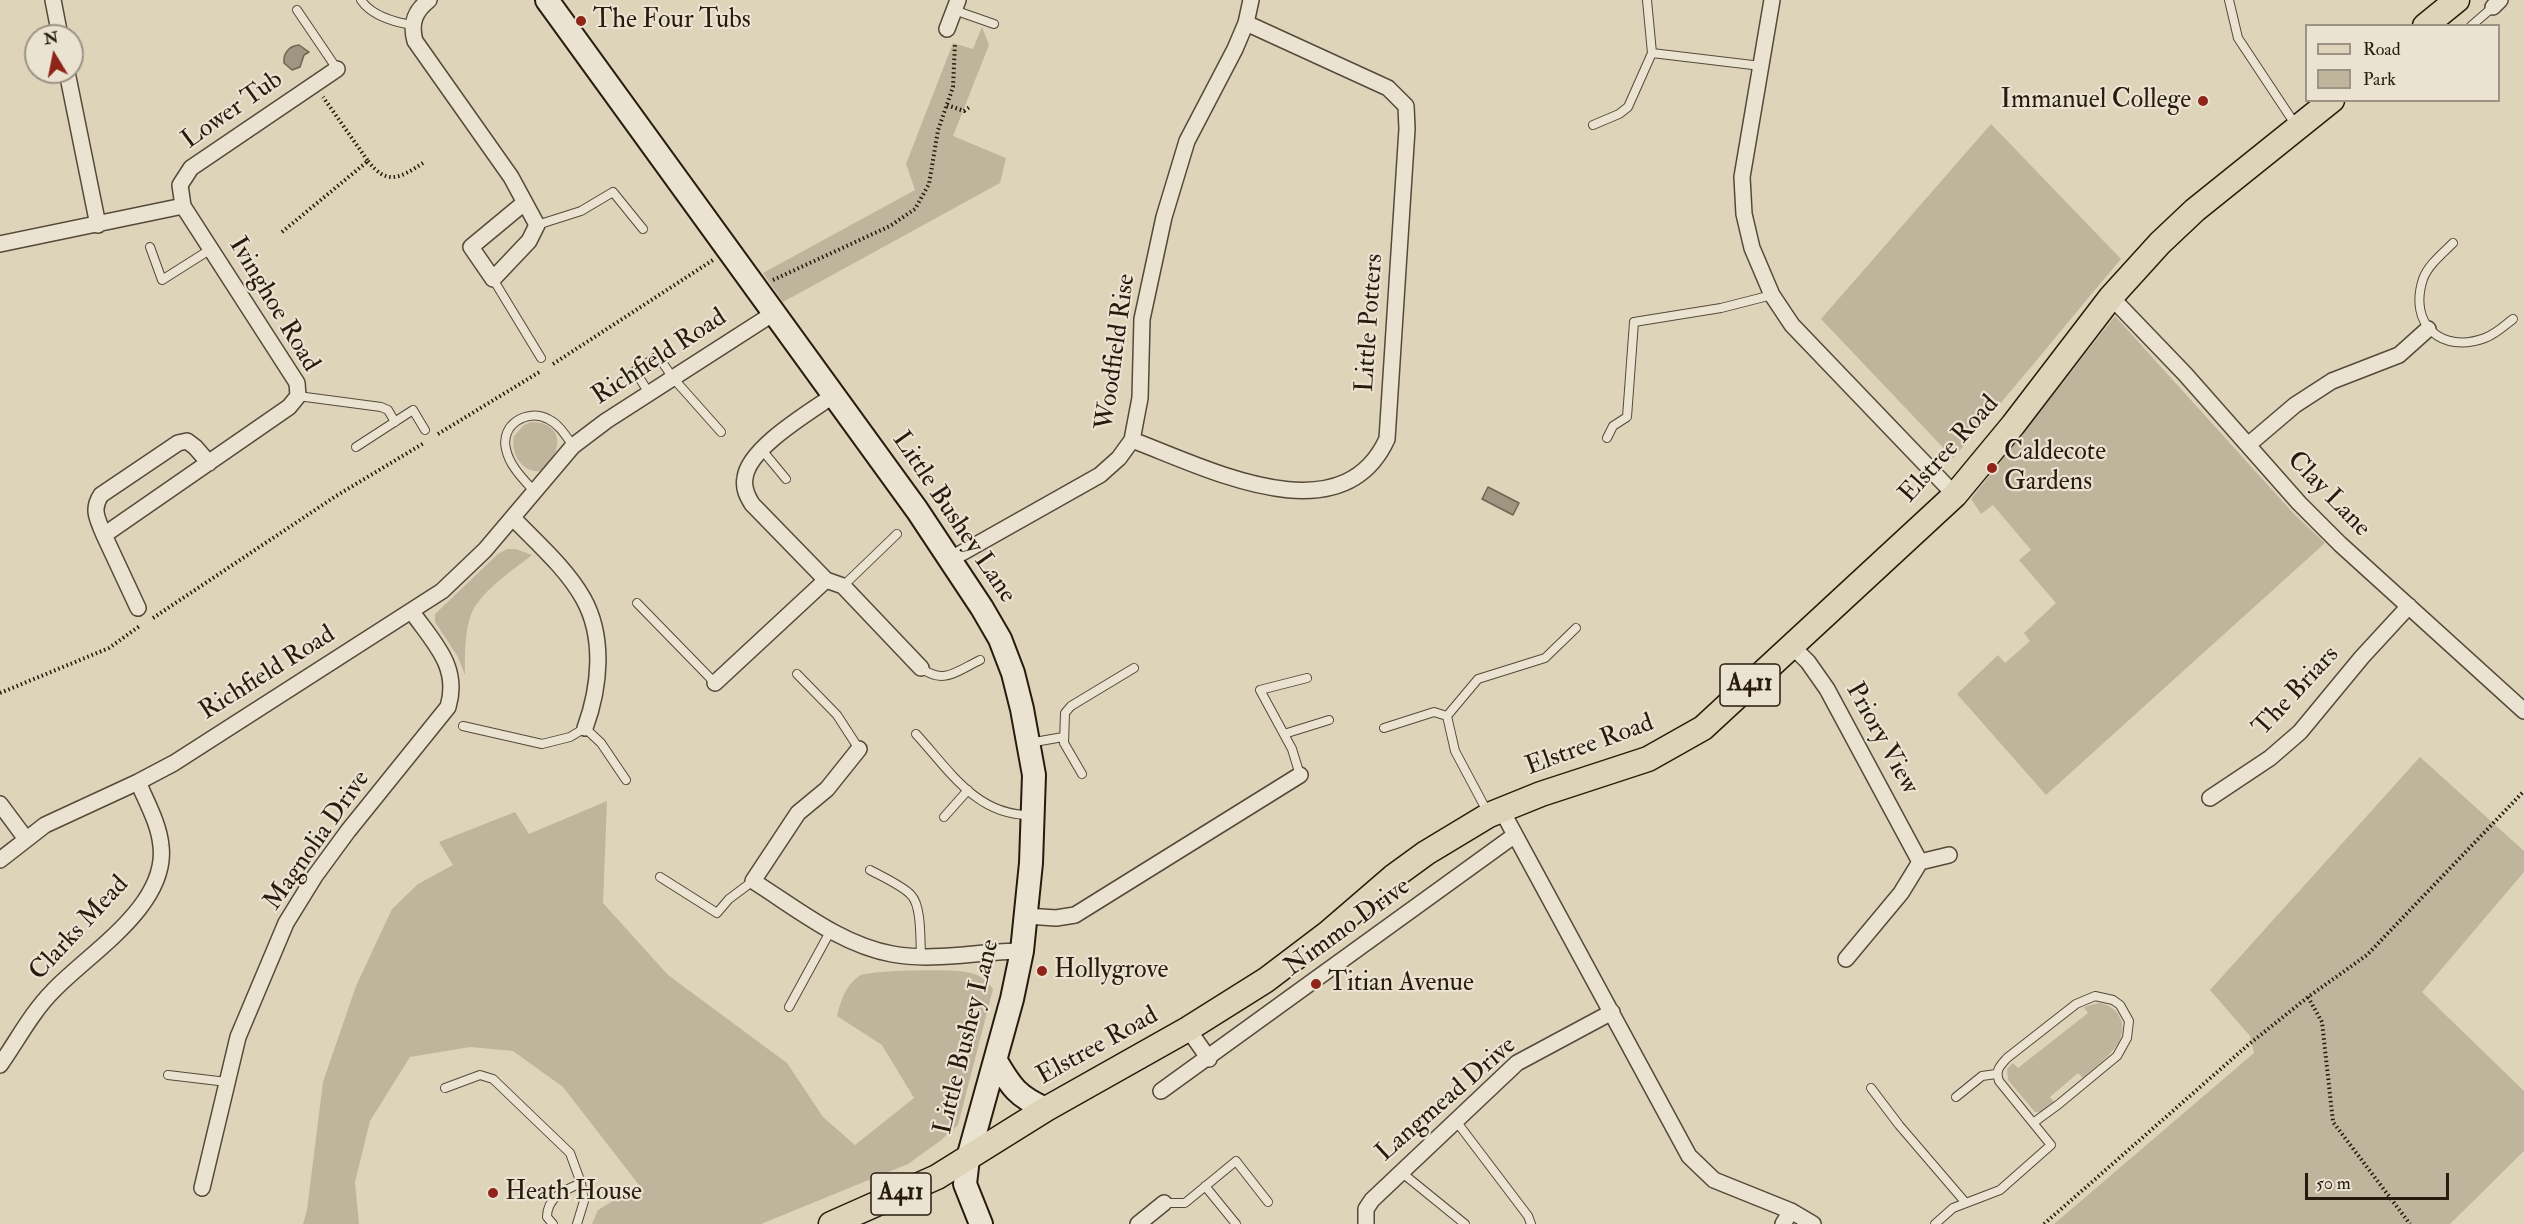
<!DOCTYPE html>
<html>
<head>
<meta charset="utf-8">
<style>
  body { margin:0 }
  #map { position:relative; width:2524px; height:1224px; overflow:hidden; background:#ded4ba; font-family:"IM FELL Double Pica",serif }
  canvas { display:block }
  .legend { position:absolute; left:2305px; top:24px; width:195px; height:78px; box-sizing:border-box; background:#eae3d2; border:2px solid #9c9384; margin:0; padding:8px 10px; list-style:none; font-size:18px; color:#271b0e }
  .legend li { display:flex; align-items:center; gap:12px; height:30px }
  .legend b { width:30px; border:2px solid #9c9384 }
  .north { position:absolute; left:24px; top:24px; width:60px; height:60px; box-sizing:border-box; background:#eae3d2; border:2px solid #9c9384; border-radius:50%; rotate:350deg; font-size:16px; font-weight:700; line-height:24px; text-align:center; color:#271b0e }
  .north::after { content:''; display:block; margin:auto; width:21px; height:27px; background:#8f2418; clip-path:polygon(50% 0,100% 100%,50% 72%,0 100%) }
  .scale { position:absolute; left:2305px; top:1173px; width:144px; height:27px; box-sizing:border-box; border:3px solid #271b0e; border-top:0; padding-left:8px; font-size:18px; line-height:21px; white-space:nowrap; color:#271b0e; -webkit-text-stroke:4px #eae3d2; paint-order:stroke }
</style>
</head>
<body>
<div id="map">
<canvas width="2524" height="1224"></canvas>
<ul class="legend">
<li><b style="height:8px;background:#ded4ba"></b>Road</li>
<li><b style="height:16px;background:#bfb59d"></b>Park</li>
</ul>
<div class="north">N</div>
<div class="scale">50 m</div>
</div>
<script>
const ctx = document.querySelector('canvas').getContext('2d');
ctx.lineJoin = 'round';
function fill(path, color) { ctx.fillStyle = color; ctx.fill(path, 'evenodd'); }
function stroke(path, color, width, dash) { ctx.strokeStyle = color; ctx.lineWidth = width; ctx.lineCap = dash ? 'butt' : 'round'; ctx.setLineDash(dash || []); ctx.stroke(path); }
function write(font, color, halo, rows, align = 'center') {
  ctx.font = font + ' "IM FELL Double Pica",serif'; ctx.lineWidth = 4.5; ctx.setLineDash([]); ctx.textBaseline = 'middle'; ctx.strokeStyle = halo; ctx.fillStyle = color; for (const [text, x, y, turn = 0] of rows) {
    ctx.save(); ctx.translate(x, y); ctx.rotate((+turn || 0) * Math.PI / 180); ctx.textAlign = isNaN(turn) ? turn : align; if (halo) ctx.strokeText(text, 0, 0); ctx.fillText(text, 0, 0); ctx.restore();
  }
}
const green = new Path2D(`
  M982,27L989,45L953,136L1006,158L1000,183L783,302L763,273L915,190L906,164L953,43L973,49Z
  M1991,124L2121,259C2065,325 2011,393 1953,458L1821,319Z
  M2115,316L2294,514L2325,543L2046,795L1957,694L1998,655L2005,663L2030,641L2024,633L2056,603L2019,560L2031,550L1993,505L1981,514L1971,499Z
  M531,422C565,421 564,455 540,471C522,473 510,453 514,436L524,425Z
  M507,549H516L532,555C513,570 490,585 476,605C464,622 465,655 465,675L458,657L435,622V614L498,554Z
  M2420,757L2524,851V872L2422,992L2524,1091V1151L2450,1224H2054L2254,1053L2250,1036L2210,990Z
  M607,801L603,903L668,975L787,1063L823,1117L855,1145L914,1098L882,1045L837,1016C841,1000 845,986 859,976C868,970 953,969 966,972C978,974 986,979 993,989L958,1125L940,1141L908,1164L761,1224H592L598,1210L639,1185L563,1087L513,1051L470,1047L410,1057L370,1121L355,1182L359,1224H303L307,1210L323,1082L356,986L392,909L418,884L453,865L439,842L515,812L529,834Z
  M2099,1003C2109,1005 2117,1009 2121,1020C2129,1045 2098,1063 2083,1078L2078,1073L2050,1097L2054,1102L2043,1112H2035L2008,1080L2007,1069L2013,1063L2018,1068L2088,1013L2084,1007Z`);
const water = new Path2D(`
  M299,45L309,52L304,55L300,67L292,70L284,63C283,53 289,46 299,45Z
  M1488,487L1519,503L1513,515L1482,499Z`);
const path = new Path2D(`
  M947,105L964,111L971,106
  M368,161C387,186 400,178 423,163
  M282,232L368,161L323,97
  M773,280L890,226L915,209L929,184L938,130L953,87L955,43
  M553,364L713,260
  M438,434L541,371
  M153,618L336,496L424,443
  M0,693L109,648L141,625
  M2308,997L2322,1022L2333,1122L2410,1224
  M2044,1224L2248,1045L2308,997L2367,955L2524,791`);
const lane = new Path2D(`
  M361,0C371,15 394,22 412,25
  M2229,0L2238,38L2295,124
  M297,10L337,69
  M954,10L994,24
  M2471,26L2493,7
  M1652,53L1761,66
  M1593,125L1619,114L1628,107L1652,53L1647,0
  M537,225L581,211L613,192L643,229
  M2453,243C2442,254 2428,265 2423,279C2408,325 2442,354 2485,338C2496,334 2504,326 2513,319
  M150,247L162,280L211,249
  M493,279L541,358
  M649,393L635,371L658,356L673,378L721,432
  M298,396L381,407L388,410L395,422
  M1607,438L1613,426L1627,417L1634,322L1721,308L1772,295
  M356,447L413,410L425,430
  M762,450L786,479
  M534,491C523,479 509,465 506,449C500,425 527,408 548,419C559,424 566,436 573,446
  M843,586L897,534
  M637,603L715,683
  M921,668C944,685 957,671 980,660
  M797,674L837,715L859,749
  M1447,716L1478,679L1545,658L1576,628
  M463,726L542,744L570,737L585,728L601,743L626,780
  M1384,728L1434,712L1447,716L1455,751L1488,813
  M916,734C949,770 976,815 1029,815
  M1284,734L1329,720
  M1029,743L1063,737
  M1082,774L1064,743L1065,713L1071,706L1134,668
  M1300,775L1292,749L1260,690L1307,678
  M944,817L968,790
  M870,870C881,876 903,886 911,895C922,906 920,941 921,956
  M660,877L717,913L729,899L753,881
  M789,1007L831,930
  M168,1075L227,1082
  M445,1088L480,1075L493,1079L570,1153L581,1183L584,1201L577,1224
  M1871,1088L1899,1125L1965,1202
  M1956,1097L1982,1076L1996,1074
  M1456,1121L1528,1216L1531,1224
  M1401,1172L1465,1224
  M1205,1186L1236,1224
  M1164,1203H1185L1236,1161L1268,1202
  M553,1224L547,1217C547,1197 565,1190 581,1183
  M1935,1224L1953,1208L2000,1190L2051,1145L1999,1081C1995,1070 2000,1066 2007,1058L2076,1004L2095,996L2113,1000L2120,1005L2129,1021L2127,1038L2117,1056L2059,1104L2033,1123`);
const street = new Path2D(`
  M53,0L60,36
  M429,0C415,11 410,23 415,41L511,177L537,225L529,241L493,279L471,247L524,203
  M1772,0L1742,177L1744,214L1752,248L1772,295L1792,325L1955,495
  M2493,7L2500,0
  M947,29L958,0
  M67,72L98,225
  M0,244L183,206
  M2111,297L2185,374L2299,503L2340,544L2524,711
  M1132,440C1205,467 1341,539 1387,439L1407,129L1406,106L1388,88L1246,23
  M2248,445L2295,405L2332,381L2399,355L2428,329
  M513,518C537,543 566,568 583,598C605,637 600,687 585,728
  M104,535C98,520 91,510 101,495L178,443L187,441L195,447L209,463
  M951,559L1100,475L1119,458L1132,440L1140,398L1142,319L1164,217L1187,141L1235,49L1246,23L1251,0
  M826,580L843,586L921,668
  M138,608L104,535L289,407L298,396L297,383L183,206L180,185L191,168L337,69
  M1791,645L1808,662L1827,689L1920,862
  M715,683L826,580L752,504C747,496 743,488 745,478C748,448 810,412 834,395
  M859,749L827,789L798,813L753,881C796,908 841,945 892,954C934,962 979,951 1022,951
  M2210,798L2270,758L2300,732L2362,657L2409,606
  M0,804L26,839
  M1501,809L1689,1156L1714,1180L1791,1211L1813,1224
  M0,860L45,825L138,782L174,763L442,591L485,550L573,446L606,421L774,313
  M1026,916L1056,918L1075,915L1300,775
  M1846,959L1901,893L1920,862L1949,855
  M1188,1029L1209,1059
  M0,1065C17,1041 32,1012 53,991C89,953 168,906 161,846C159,824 147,803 138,782
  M1161,1091L1515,835
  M202,1188L238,1037L286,923L315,876L348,831L448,707C460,667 434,643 412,612
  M1138,1224L1164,1203
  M1366,1224V1209L1372,1200L1517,1063L1612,1012
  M1783,1224L1791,1211`);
const secondary = new Path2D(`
  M547,0L917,510L982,608L1000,639L1013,673L1022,709L1034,775L1031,863L1022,951L1012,999L968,1158L965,1184L981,1224
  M996,1061C1011,1087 1018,1097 1046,1109`);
const primary = new Path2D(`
  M2425,26L2457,0
  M831,1224L937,1177L1046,1109L1188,1029L1266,980L1328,933L1393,877L1426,853L1489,815L1541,794L1648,759L1703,728L1955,495L2013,425L2111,297L2160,243L2195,210L2332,100`);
const markers = [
  [581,21,6,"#8f2418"],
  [2203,101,6,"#8f2418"],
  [1992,468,6,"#8f2418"],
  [1042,971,6,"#8f2418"],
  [1316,984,6,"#8f2418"],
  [493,1193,6,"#8f2418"]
];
const shields = [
  [1750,685,60],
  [901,1194,60]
];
const shieldNames = [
  ["A411",1750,685],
  ["A411",901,1194]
];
const poiNames = [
  ["The Four Tubs",593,21],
  ["Immanuel College",2191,101,"right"],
  ["Caldecote",2004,453],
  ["Gardens",2004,483],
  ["Hollygrove",1054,971],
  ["Titian Avenue",1328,984],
  ["Heath House",505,1193]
];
const streetNames = [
  ["Lower Tub",233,111,-35],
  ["Ivinghoe Road",273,305,59],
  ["Little Potters",1371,323,-86],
  ["Woodfield Rise",1117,352,-82],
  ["Richfield Road",660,358,-33],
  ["Elstree Road",1950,450,-48],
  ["Clay Lane",2328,495,46],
  ["Little Bushey Lane",953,518,56],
  ["Richfield Road",268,674,-32],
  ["The Briars",2297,692,-47],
  ["Priory View",1881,739,61],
  ["Elstree Road",1590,746,-20],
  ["Magnolia Drive",318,841,-55],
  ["Nimmo Drive",1348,928,-36],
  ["Clarks Mead",80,929,-47],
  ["Little Bushey Lane",968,1037,-76],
  ["Elstree Road",1098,1047,-29],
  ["Langmead Drive",1447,1100,-41]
];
fill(green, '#bfb59d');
fill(water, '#a09580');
stroke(water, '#706452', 1.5);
stroke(lane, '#554939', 10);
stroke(street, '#554939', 18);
stroke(secondary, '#271b0e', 26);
stroke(primary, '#271b0e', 27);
stroke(path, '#271b0e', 4, [1.5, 3]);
stroke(lane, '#eae3d2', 8);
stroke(street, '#eae3d2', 15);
stroke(secondary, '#eae3d2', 22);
stroke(primary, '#ded4ba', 24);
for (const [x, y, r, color] of markers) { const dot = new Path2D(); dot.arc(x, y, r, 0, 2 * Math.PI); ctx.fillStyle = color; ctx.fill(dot); stroke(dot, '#eae3d2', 2); }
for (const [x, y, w] of shields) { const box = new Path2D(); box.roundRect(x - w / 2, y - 21, w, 42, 4.5); ctx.fillStyle = '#eae3d2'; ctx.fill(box); stroke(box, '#271b0e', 1.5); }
write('bold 24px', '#271b0e', null, shieldNames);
write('26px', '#271b0e', '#eae3d2', poiNames, 'left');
write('26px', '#271b0e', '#eae3d2', streetNames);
</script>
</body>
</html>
